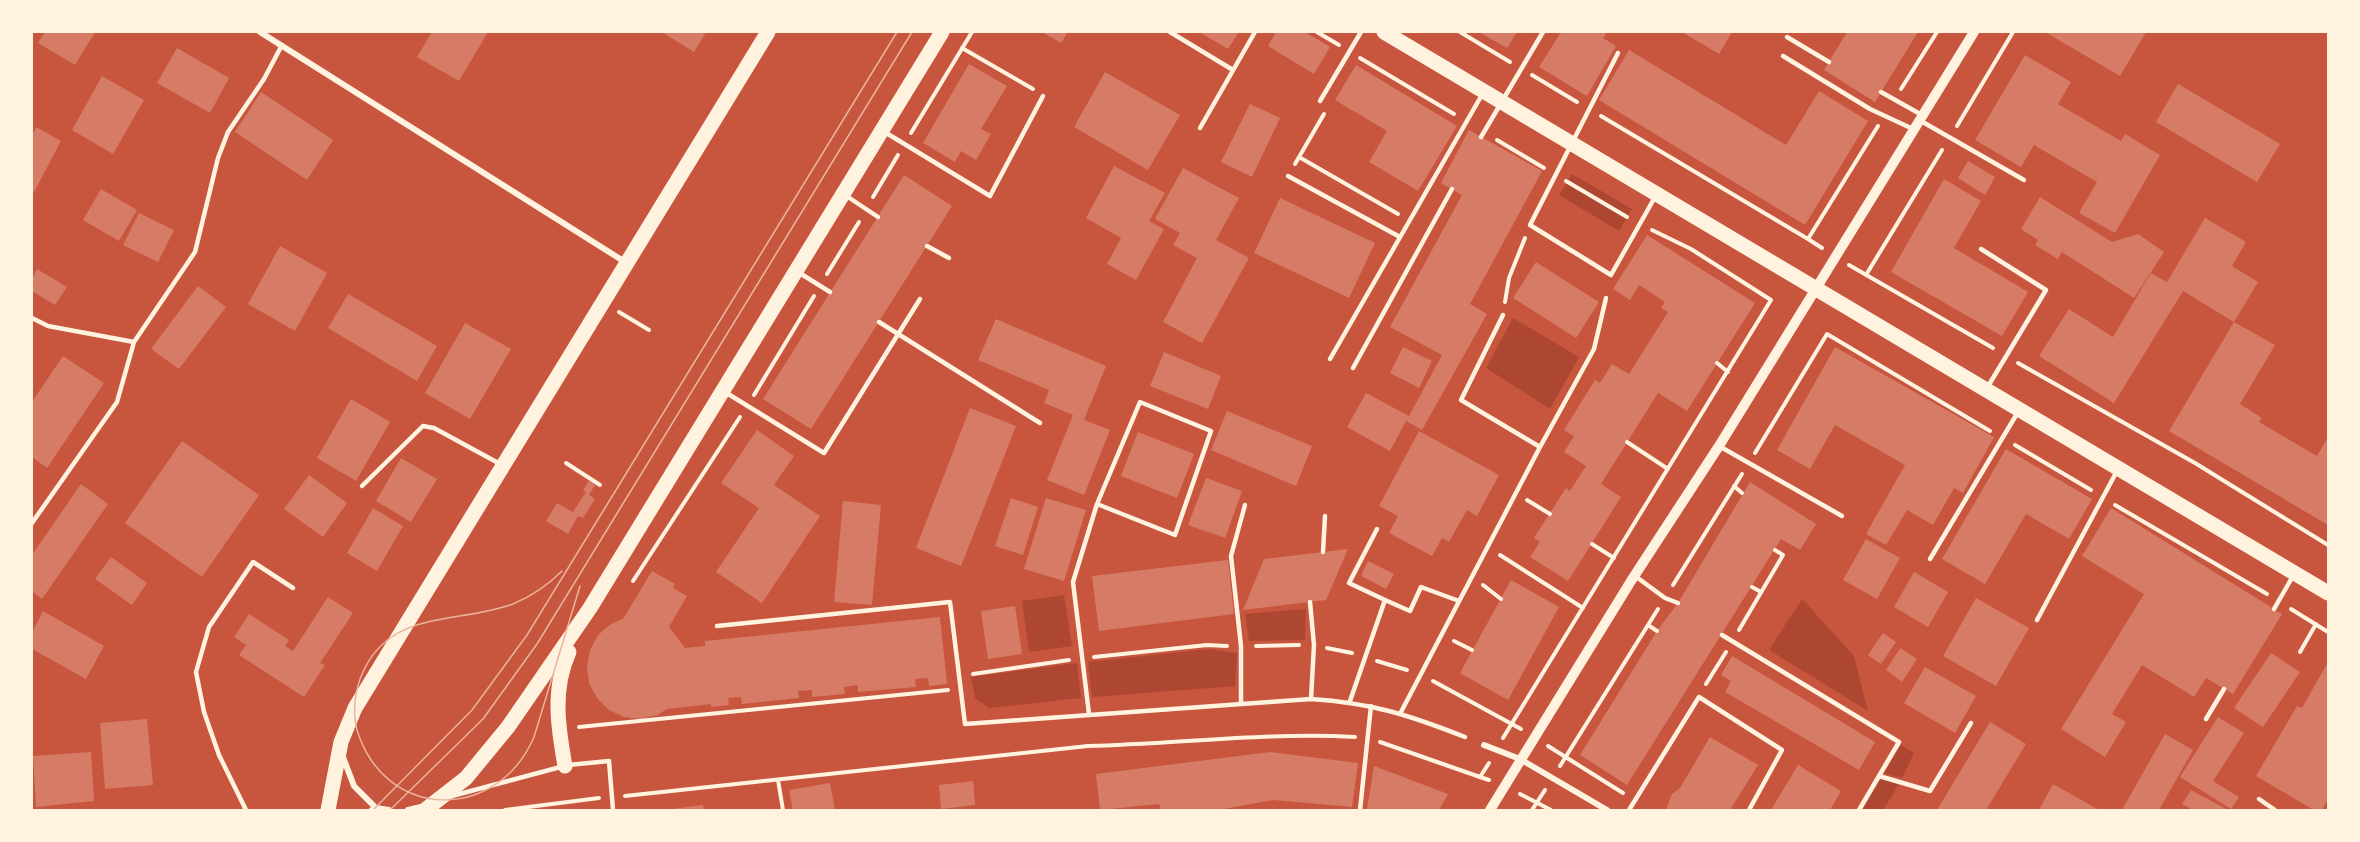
<!DOCTYPE html>
<html>
<head>
<meta charset="utf-8">
<style>
  body { margin:0 }
  #map { position:relative; width:2360px; height:842px; overflow:hidden; background:#c8553d; font-family:"Sofia Sans Condensed",sans-serif }
  canvas { display:block }
  .frame { position:absolute; inset:0; border:33px solid #fff3e0; pointer-events:none }
</style>
</head>
<body>
<div id="map">
<canvas width="2360" height="842"></canvas>
<div class="frame"></div>
</div>
<script>
const ctx = document.querySelector('canvas').getContext('2d');
ctx.lineJoin = 'round';
function fill(path, color) { ctx.fillStyle = color; ctx.fill(path, 'evenodd'); }
function stroke(path, color, width, dash) { ctx.strokeStyle = color; ctx.lineWidth = width; ctx.lineCap = dash ? 'butt' : 'round'; ctx.setLineDash(dash || []); ctx.stroke(path); }
const green = new Path2D(`
  M1572,174L1632,209L1619,231L1559,195Z
  M1513,318L1579,357L1550,409L1486,368Z
  M1064,595L1072,646L1029,652L1022,601Z
  M1802,599L1854,656L1868,711L1769,650Z
  M1306,609L1305,640L1249,641L1245,614Z
  M1209,649L1237,653L1235,686L1092,697L1088,662Z
  M1077,663L1081,698L989,708L975,698L971,677Z
  M1901,745L1914,753L1902,778L1884,773Z
  M1881,779L1899,784L1883,810H1862Z`);
const building = new Path2D(`
  M45,32H95L75,65L38,43Z
  M432,32H488L459,81L417,57Z
  M662,32H706L694,52Z
  M1042,32H1068L1061,43Z
  M1199,32H1239L1228,49Z
  M1276,32H1305L1330,47L1314,74L1268,46Z
  M1479,32H1517L1507,48Z
  M1561,32H1607L1603,38L1616,46L1587,96L1539,67Z
  M1682,32H1732L1719,54Z
  M1847,32H1918L1875,102L1824,70Z
  M2045,32H2146L2120,76Z
  M177,48L229,78L210,113L157,83Z
  M1629,50L1786,145L1819,91L1868,121L1805,225L1599,100Z
  M2025,55L2071,82L2058,104L2121,141L2125,134L2160,155L2115,233L2079,213L2097,182L2034,145L2021,167L1975,140Z
  M969,64L1007,86L981,129L991,134L976,160L961,151L955,162L923,143Z
  M1356,65L1457,126L1418,191L1369,162L1387,131L1335,100Z
  M1105,72L1180,115L1148,170L1074,127Z
  M102,76L144,100L113,154L72,130Z
  M2178,84L2280,144L2257,182L2156,122Z
  M261,92L333,140L307,180L235,132Z
  M1250,104L1280,118L1252,177L1221,162Z
  M36,127L61,141L32,196V136Z
  M1469,130L1542,171L1470,304L1487,314L1422,430L1406,421L1390,451L1347,427L1366,393L1409,416L1442,355L1390,327L1462,195L1441,183Z
  M1968,161L1995,177L1985,195L1958,178Z
  M1114,166L1165,193L1149,221L1164,229L1136,280L1107,264L1121,238L1086,218Z
  M1183,168L1239,198L1216,240L1249,258L1202,343L1163,322L1197,258L1173,245L1180,233L1155,219Z
  M904,175L952,206L811,429L763,399Z
  M1944,179L1981,201L1954,248L2028,292L2002,336L1891,272Z
  M101,189L137,210L119,241L83,220Z
  M2040,197L2112,242L2138,234L2164,252L2134,298L2062,252L2058,259L2035,245L2038,240L2021,229Z
  M1280,198L1375,243L1349,298L1254,253Z
  M139,213L174,230L158,262L123,245Z
  M2205,218L2246,242L2232,266L2258,282L2234,322L2183,291L2114,403L2039,356L2069,309L2113,337L2151,273L2167,282Z
  M1647,235L1755,303L1687,411L1658,393L1601,484L1621,497L1568,581L1530,557L1540,542L1534,538L1566,488L1570,491L1586,466L1564,452L1574,436L1564,430L1595,380L1600,383L1612,364L1629,374L1668,312L1661,308L1665,302L1639,285L1630,300L1613,289Z
  M280,246L327,273L295,331L248,304Z
  M1536,262L1599,302L1576,338L1513,298Z
  M37,269L67,287L55,305L32,291V279Z
  M198,286L226,307L179,369L151,349Z
  M348,294L437,346L417,381L328,328Z
  M996,319L1106,366L1084,420L1110,430L1084,495L1047,480L1073,415L1044,403L1049,390L978,360Z
  M2234,322L2275,345L2240,404L2262,418L2259,422L2317,456L2328,437V525L2169,431Z
  M465,323L511,349L470,419L425,393Z
  M1403,347L1432,361L1419,388L1390,373Z
  M1835,347L1994,437L1963,493L1954,488L1933,525L1907,510L1886,545L1866,534L1905,465L1835,425L1810,469L1777,450Z
  M1164,352L1221,376L1208,409L1150,386Z
  M63,356L104,383L47,468L32,457V402Z
  M351,399L390,422L356,481L317,458Z
  M970,408L1016,426L961,566L916,548Z
  M1227,411L1312,446L1296,486L1211,450Z
  M757,430L794,456L774,485L820,516L762,603L716,572L759,508L721,483Z
  M1419,431L1499,475L1477,516L1467,510L1449,542L1442,538L1432,556L1389,533L1398,516L1379,506Z
  M1138,432L1194,454L1177,498L1121,476Z
  M182,441L259,495L202,577L125,523Z
  M2006,449L2092,499L2069,539L2026,514L1985,584L1942,559Z
  M401,458L437,479L411,522L376,501Z
  M309,475L347,503L323,537L284,509Z
  M1206,478L1242,491L1225,538L1188,525Z
  M589,481L595,485L589,495L595,499L583,518L578,516L568,534L546,521L557,503L573,512L586,492L583,490Z
  M1750,482L1816,524L1800,550L1781,539L1627,785L1580,755L1657,631L1678,603Z
  M81,484L108,504L42,599L32,591V555Z
  M1011,498L1038,507L1023,555L995,546Z
  M1046,498L1086,510L1064,581L1024,569Z
  M843,501L881,505L872,605L834,602Z
  M373,508L403,526L377,571L347,553Z
  M2111,508L2282,614L2233,694L2206,678L2194,697L2142,665L2112,714L2126,722L2105,757L2061,729L2144,594L2082,556Z
  M1866,539L1900,558L1877,599L1843,580Z
  M1348,549L1326,600L1243,610L1264,559Z
  M111,557L147,583L132,605L95,579Z
  M1228,560L1234,614L1099,631L1092,576Z
  M1368,561L1394,574L1386,589L1361,576Z
  M652,571L675,584L673,588L687,596L669,627L685,648L705,646V641L940,617L947,684L929,686L928,678L915,679L916,687L858,692V685L844,687L845,694L812,697V690L798,691L799,698L742,704L741,697L728,698L729,705L711,707V704L667,709L657,715L641,719L624,717L609,710L597,698L589,683L587,667L590,650L598,635L611,624L623,619Z
  M1914,572L1948,592L1928,627L1894,607Z
  M1511,580L1559,607L1508,700L1460,673Z
  M328,597L353,613L320,663L325,665L304,697L239,655L246,645L234,637L249,614L289,640L285,646L293,651Z
  M1976,598L2029,628L1996,686L1943,656Z
  M1015,606L1022,654L988,659L981,611Z
  M43,611L104,646L86,679L32,649V633Z
  M1883,633L1896,642L1881,664L1868,655Z
  M1900,648L1917,659L1902,682L1886,670Z
  M2271,653L2300,672L2263,727L2234,708Z
  M1732,656L1875,742L1859,770L1725,692L1731,681L1721,675Z
  M2328,662V799L2322,810H2314L2256,776L2297,706L2302,708Z
  M1925,667L1976,696L1955,733L1904,703Z
  M2218,717L2244,733L2213,781L2239,797L2231,809L2180,777Z
  M147,719L153,785L105,789L100,723Z
  M1990,722L2026,744L1986,810H1937Z
  M2165,734L2193,750L2159,810H2122Z
  M1710,737L1758,765L1730,810H1666L1672,794L1680,788Z
  M91,752L94,801L36,807L33,756Z
  M1270,752L1358,763L1352,807L1273,800L1218,810H1161L1159,804L1100,810L1096,774Z
  M1798,765L1841,791L1830,810H1771Z
  M1374,766L1448,794L1439,810H1371L1367,809Z
  M973,781L975,805L941,809L939,785Z
  M830,783L835,810H793L789,790Z
  M2053,784L2099,810H2039Z
  M2191,790L2228,810H2193L2182,804Z
  M703,805L704,810H672V809Z`);
const path = new Path2D(`
  M1317,32L1339,45
  M1460,32L1510,62
  M962,48L1033,89
  M1360,58L1454,114
  M1532,75L1577,102
  M1901,89L1937,32
  M1601,116L1808,239L1878,126
  M1957,126L2013,32
  M911,133L972,32
  M1497,140L1544,168
  M1299,157L1398,214
  M1295,164L1324,114
  M1566,181L1627,217
  M873,197L898,155
  M1808,239L1822,248
  M1849,265L1993,348
  M827,274L859,222
  M1866,275L1942,150
  M1505,302L1509,278L1525,238
  M619,312L649,330
  M1717,363L1728,372
  M2018,363L2195,463L2328,545
  M754,395L814,296
  M1627,442L1668,469
  M2015,445L2091,490
  M1755,453L1827,334L1990,431
  M566,463L600,485
  M1734,486L1742,493
  M1527,500L1550,514
  M2115,505L2267,594
  M1592,544L1614,558
  M1500,555L1583,608
  M633,581L740,417
  M1483,585L1501,599
  M1673,585L1742,474
  M1752,587L1761,592
  M2291,609L2328,632
  M1648,625L1657,631
  M1739,630L1783,555L1775,550
  M1454,641L1472,650
  M1256,646L1299,645
  M1327,648L1352,653
  M2300,652L2316,624
  M1094,657L1207,645L1227,646
  M1377,661L1407,670
  M973,674L1069,660
  M1433,681L1521,729
  M1706,684L1726,652
  M579,727L948,690
  M1503,738L1771,300L1691,249L1652,230
  M1380,742L1480,777
  M1548,746L1623,793
  M1560,766L1658,609
  M778,780L783,810
  M1489,780L1480,777L1489,763
  M1520,794L1551,810
  M625,796L1088,746C1177,744 1266,732 1355,737
  M505,810L599,798
  M1532,810L1545,790`);
const service = new Path2D(`
  M1170,32L1233,70
  M1787,37L1829,62
  M1618,53L1530,225L1611,275L1655,197
  M1783,56L1870,109L1913,129
  M1881,92L1922,115
  M1320,101L1361,32
  M1921,121L2024,180
  M1200,128L1255,32
  M883,131L990,196L1043,96
  M1481,137L1543,32
  M1288,176L1400,237
  M845,195L878,217
  M927,246L949,258
  M1981,249L2046,290L1987,388
  M798,272L830,292
  M32,318L48,326L134,342L195,252L218,158L228,132L264,79L282,45
  M879,322L1040,423
  M1330,359L1483,93
  M1353,368L1452,189
  M725,392L824,453L920,299
  M1719,446L1842,516
  M1540,447L1594,349L1606,298
  M362,486L423,426L434,428L502,465
  M32,523L117,402L134,342
  M1377,529L1349,583L1385,600
  M1323,552L1325,516
  M1930,559L2018,412
  M1635,576L1665,598L1678,603
  M1310,602L1314,645L1311,699
  M2274,609L2293,576
  M2037,620L2117,471
  M717,626L950,602L965,724L1311,699C1372,703 1409,715 1465,737
  M1722,635L1899,742L1859,810
  M1350,701L1385,600L1410,611L1421,587L1459,601
  M1241,703V646L1231,556L1245,505
  M1401,712L1540,447L1461,400L1503,315
  M1089,714L1073,582L1097,504L1140,402L1211,431L1175,535L1097,504
  M2206,719L2224,689
  M1879,776L1930,791L1971,723
  M452,796L568,765L609,761L613,810
  M2259,799L2275,810
  M246,810L219,755L204,712L196,672L209,627L253,562L293,588
  M1360,810L1371,706
  M1629,810L1699,697L1782,750L1749,810`);
const minor = new Path2D(`
  M260,32L625,262
  M1484,745L1520,759L1607,810
  M343,757L354,786L376,808
  M372,810L376,808L389,810
  M408,810L425,806`);
const tertiary = new Path2D(`
  M1490,810L1631,581L1719,446L1974,32`);
const primary = new Path2D(`
  M1384,32L2328,593
  M565,766C558,727 552,689 569,652
  M328,810L341,742L355,708L768,32
  M425,810L466,778L508,727L590,608L942,32`);
const tram = new Path2D(`
  M562,571C548,585 532,596 513,604C459,624 391,609 363,672C355,689 352,711 357,730C385,821 497,823 534,737L580,586
  M373,810L472,710L527,635L897,32
  M390,810L483,719L537,644L912,32`);
fill(green, '#ae4732');
fill(building, '#d67c66');
stroke(path, '#fff3e0', 4);
stroke(service, '#fff3e0', 4.5);
stroke(minor, '#fff3e0', 6);
stroke(tertiary, '#fff3e0', 10);
stroke(primary, '#fff3e0', 15);
stroke(tram, '#e9b49f', 1.5);
</script>
</body>
</html>
